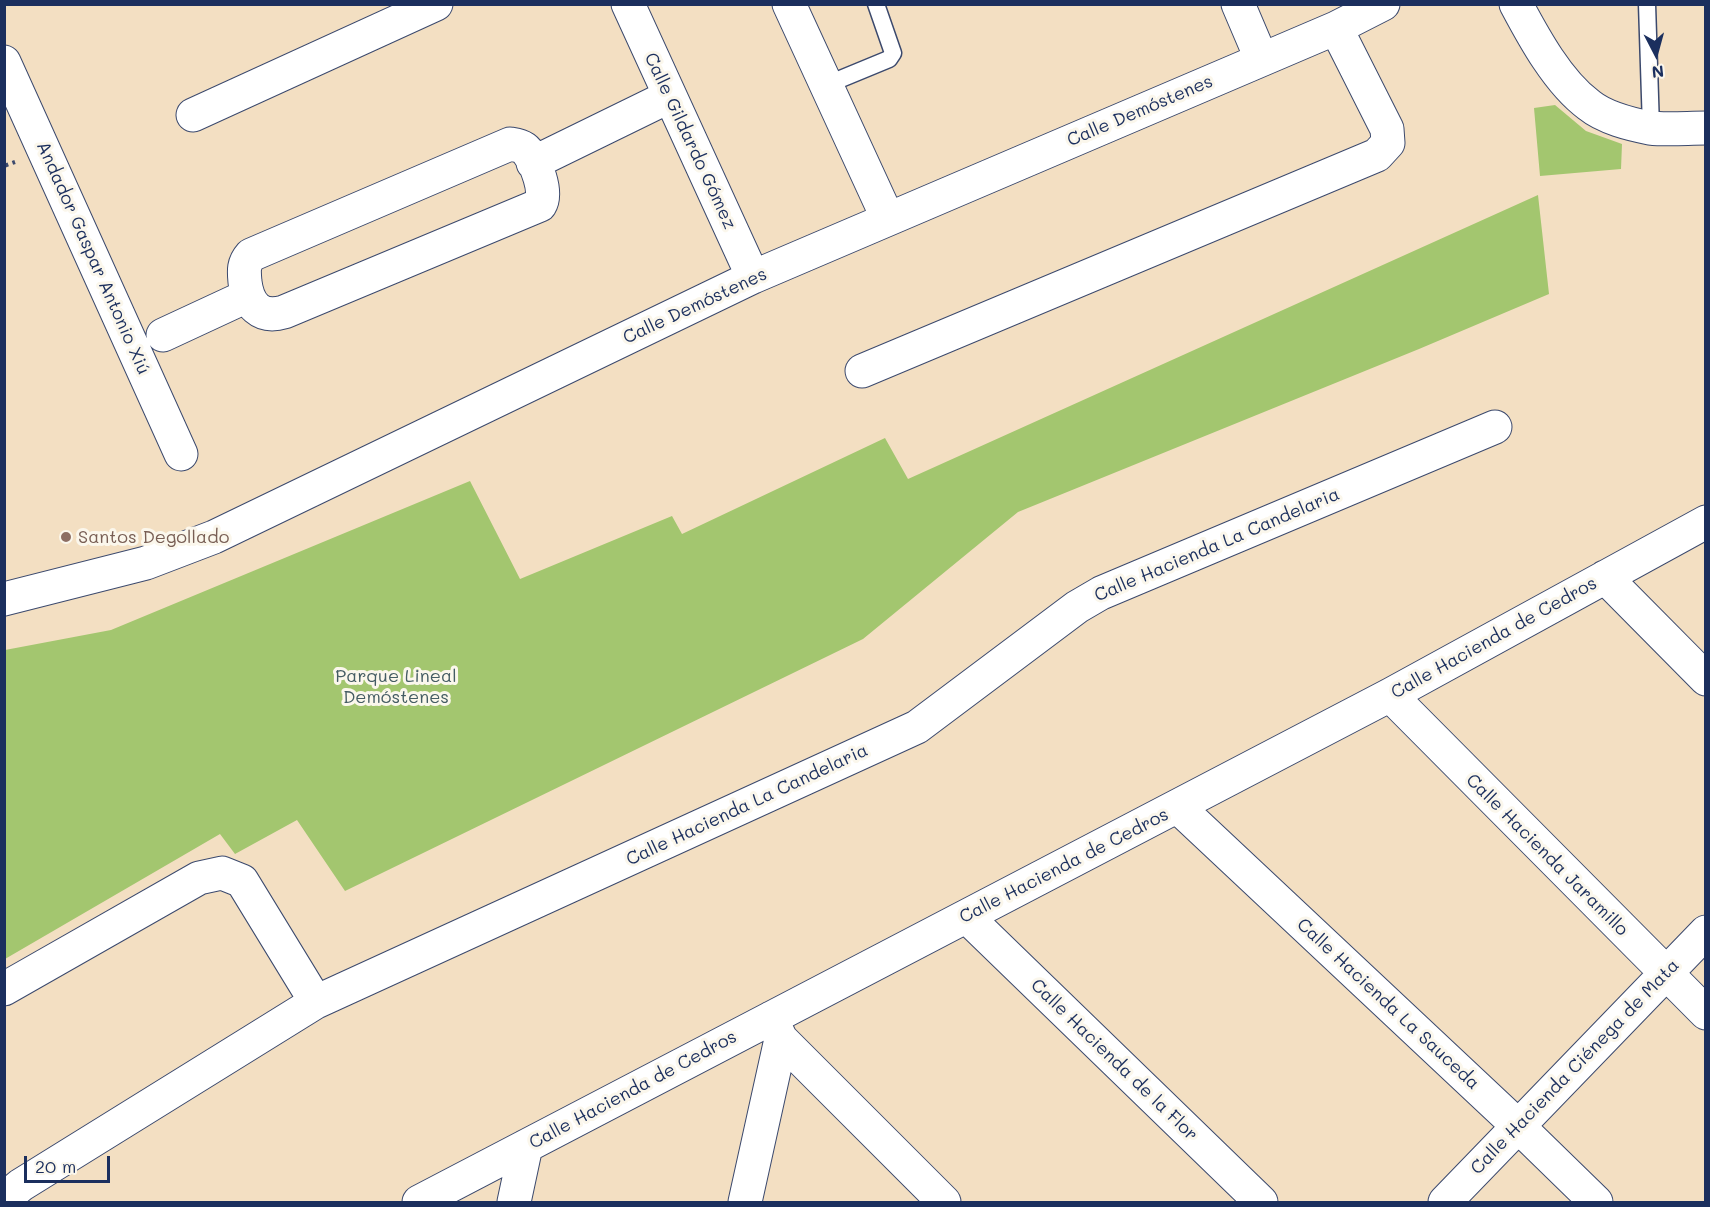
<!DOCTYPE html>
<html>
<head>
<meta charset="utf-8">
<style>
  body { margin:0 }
  #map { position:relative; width:1710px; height:1207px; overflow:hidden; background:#f3dfc2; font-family:Mali,sans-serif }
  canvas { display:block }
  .frame { position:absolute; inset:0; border:6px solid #1b2f5e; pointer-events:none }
  .north { position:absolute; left:1626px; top:24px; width:60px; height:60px; -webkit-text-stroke:4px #fbf7ec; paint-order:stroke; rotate:174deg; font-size:16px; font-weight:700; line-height:24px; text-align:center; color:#1b2f5e }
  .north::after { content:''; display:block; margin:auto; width:21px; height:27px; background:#1b2f5e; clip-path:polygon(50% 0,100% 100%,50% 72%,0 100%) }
  .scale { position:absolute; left:24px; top:1156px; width:86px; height:27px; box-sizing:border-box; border:3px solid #1b2f5e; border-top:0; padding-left:8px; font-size:18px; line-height:21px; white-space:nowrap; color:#1b2f5e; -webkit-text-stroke:4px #fbf7ec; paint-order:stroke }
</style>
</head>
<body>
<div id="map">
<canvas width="1710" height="1207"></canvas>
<div class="frame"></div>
<div class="north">N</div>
<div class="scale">20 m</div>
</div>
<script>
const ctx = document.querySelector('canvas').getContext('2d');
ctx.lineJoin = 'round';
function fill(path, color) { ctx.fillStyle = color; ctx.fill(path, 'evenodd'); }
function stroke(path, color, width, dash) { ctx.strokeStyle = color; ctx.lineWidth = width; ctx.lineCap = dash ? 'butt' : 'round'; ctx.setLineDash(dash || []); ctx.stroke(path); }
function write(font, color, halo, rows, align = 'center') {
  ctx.font = font + ' Mali,sans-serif'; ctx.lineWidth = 6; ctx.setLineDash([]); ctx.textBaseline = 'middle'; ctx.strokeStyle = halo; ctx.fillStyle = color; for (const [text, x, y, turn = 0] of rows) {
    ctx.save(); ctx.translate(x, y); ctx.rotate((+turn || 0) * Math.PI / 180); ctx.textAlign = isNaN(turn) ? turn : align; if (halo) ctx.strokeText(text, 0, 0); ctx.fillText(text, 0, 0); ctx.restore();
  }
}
const green = new Path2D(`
  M1555,105L1586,131L1622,144L1621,169L1540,176L1534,108Z
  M1538,195L1549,294L1419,349L1018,512L863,639L345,891L297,820L235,854L220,834L5,959V650L111,630L470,481L520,579L672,516L682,534L885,438L908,479Z`);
const path = new Path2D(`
  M4,166L15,162`);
const lane = new Path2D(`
  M1647,4L1651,128
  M826,85L889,59L893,53L876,4`);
const street = new Path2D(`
  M628,4L753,277
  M789,4L888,219
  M1238,4L1261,58
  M1516,4C1534,38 1558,82 1589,105C1605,118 1630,124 1650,128C1667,130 1688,128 1706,128
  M4,62L181,454
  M193,115L436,4
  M510,144C516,145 523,146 527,151C536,163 548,192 540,205L284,312C260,319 248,305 245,282C244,271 243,264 251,255Z
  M533,163L670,96
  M163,335L247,296
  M862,371L1377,155L1388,143L1387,129L1336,28
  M1605,577L1706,679
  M4,599L146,563L214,537L753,277L1336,28L1383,4
  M1390,695L1706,1013
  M1178,807L1518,1126L1596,1202
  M967,917L1261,1202
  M4,989L199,878L222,873L242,881L316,1002
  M771,1018L781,1039L944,1202
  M4,1199L21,1185L316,1002L917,727L1077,607L1101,593L1495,427
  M419,1202L1390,695L1706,522
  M514,1202L526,1146
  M745,1202L781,1039
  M1445,1202L1706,932`);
const markers = [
  [66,537,6,"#8d6e63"]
];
const streetNames = [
  ["Calle Demóstenes",1140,111,-23],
  ["Calle Gildardo Gómez",690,141,65],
  ["Andador Gaspar Antonio Xiú",93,258,66],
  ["Calle Demóstenes",695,306,-25],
  ["Calle Hacienda La Candelaria",1217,545,-23],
  ["Calle Hacienda de Cedros",1494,638,-29],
  ["Calle Hacienda La Candelaria",747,805,-25],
  ["Calle Hacienda Jaramillo",1547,855,45],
  ["Calle Hacienda de Cedros",1064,866,-27],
  ["Calle Hacienda La Sauceda",1388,1004,43],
  ["Calle Hacienda de la Flor",1114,1060,44],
  ["Calle Hacienda Ciénega de Mata",1575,1067,-46],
  ["Calle Hacienda de Cedros",633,1090,-28]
];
const educationNames = [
  ["Santos Degollado",78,537]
];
const parkNames = [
  ["Parque Lineal",396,676],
  ["Demóstenes",396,697]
];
fill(green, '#a3c66f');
stroke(lane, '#3b496d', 19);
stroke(street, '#3b496d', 35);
stroke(path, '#3b496d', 4, [4.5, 4.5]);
stroke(lane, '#fff', 16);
stroke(street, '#fff', 33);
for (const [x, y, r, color] of markers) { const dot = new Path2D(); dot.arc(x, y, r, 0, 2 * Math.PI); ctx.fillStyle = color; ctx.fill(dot); stroke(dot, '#fbf7ec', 2); }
write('18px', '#1b2f5e', '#fbf7ec', streetNames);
write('18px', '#785e54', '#fbf7ec', educationNames, 'left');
write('18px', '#445c63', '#fbf7ec', parkNames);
</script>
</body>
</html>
